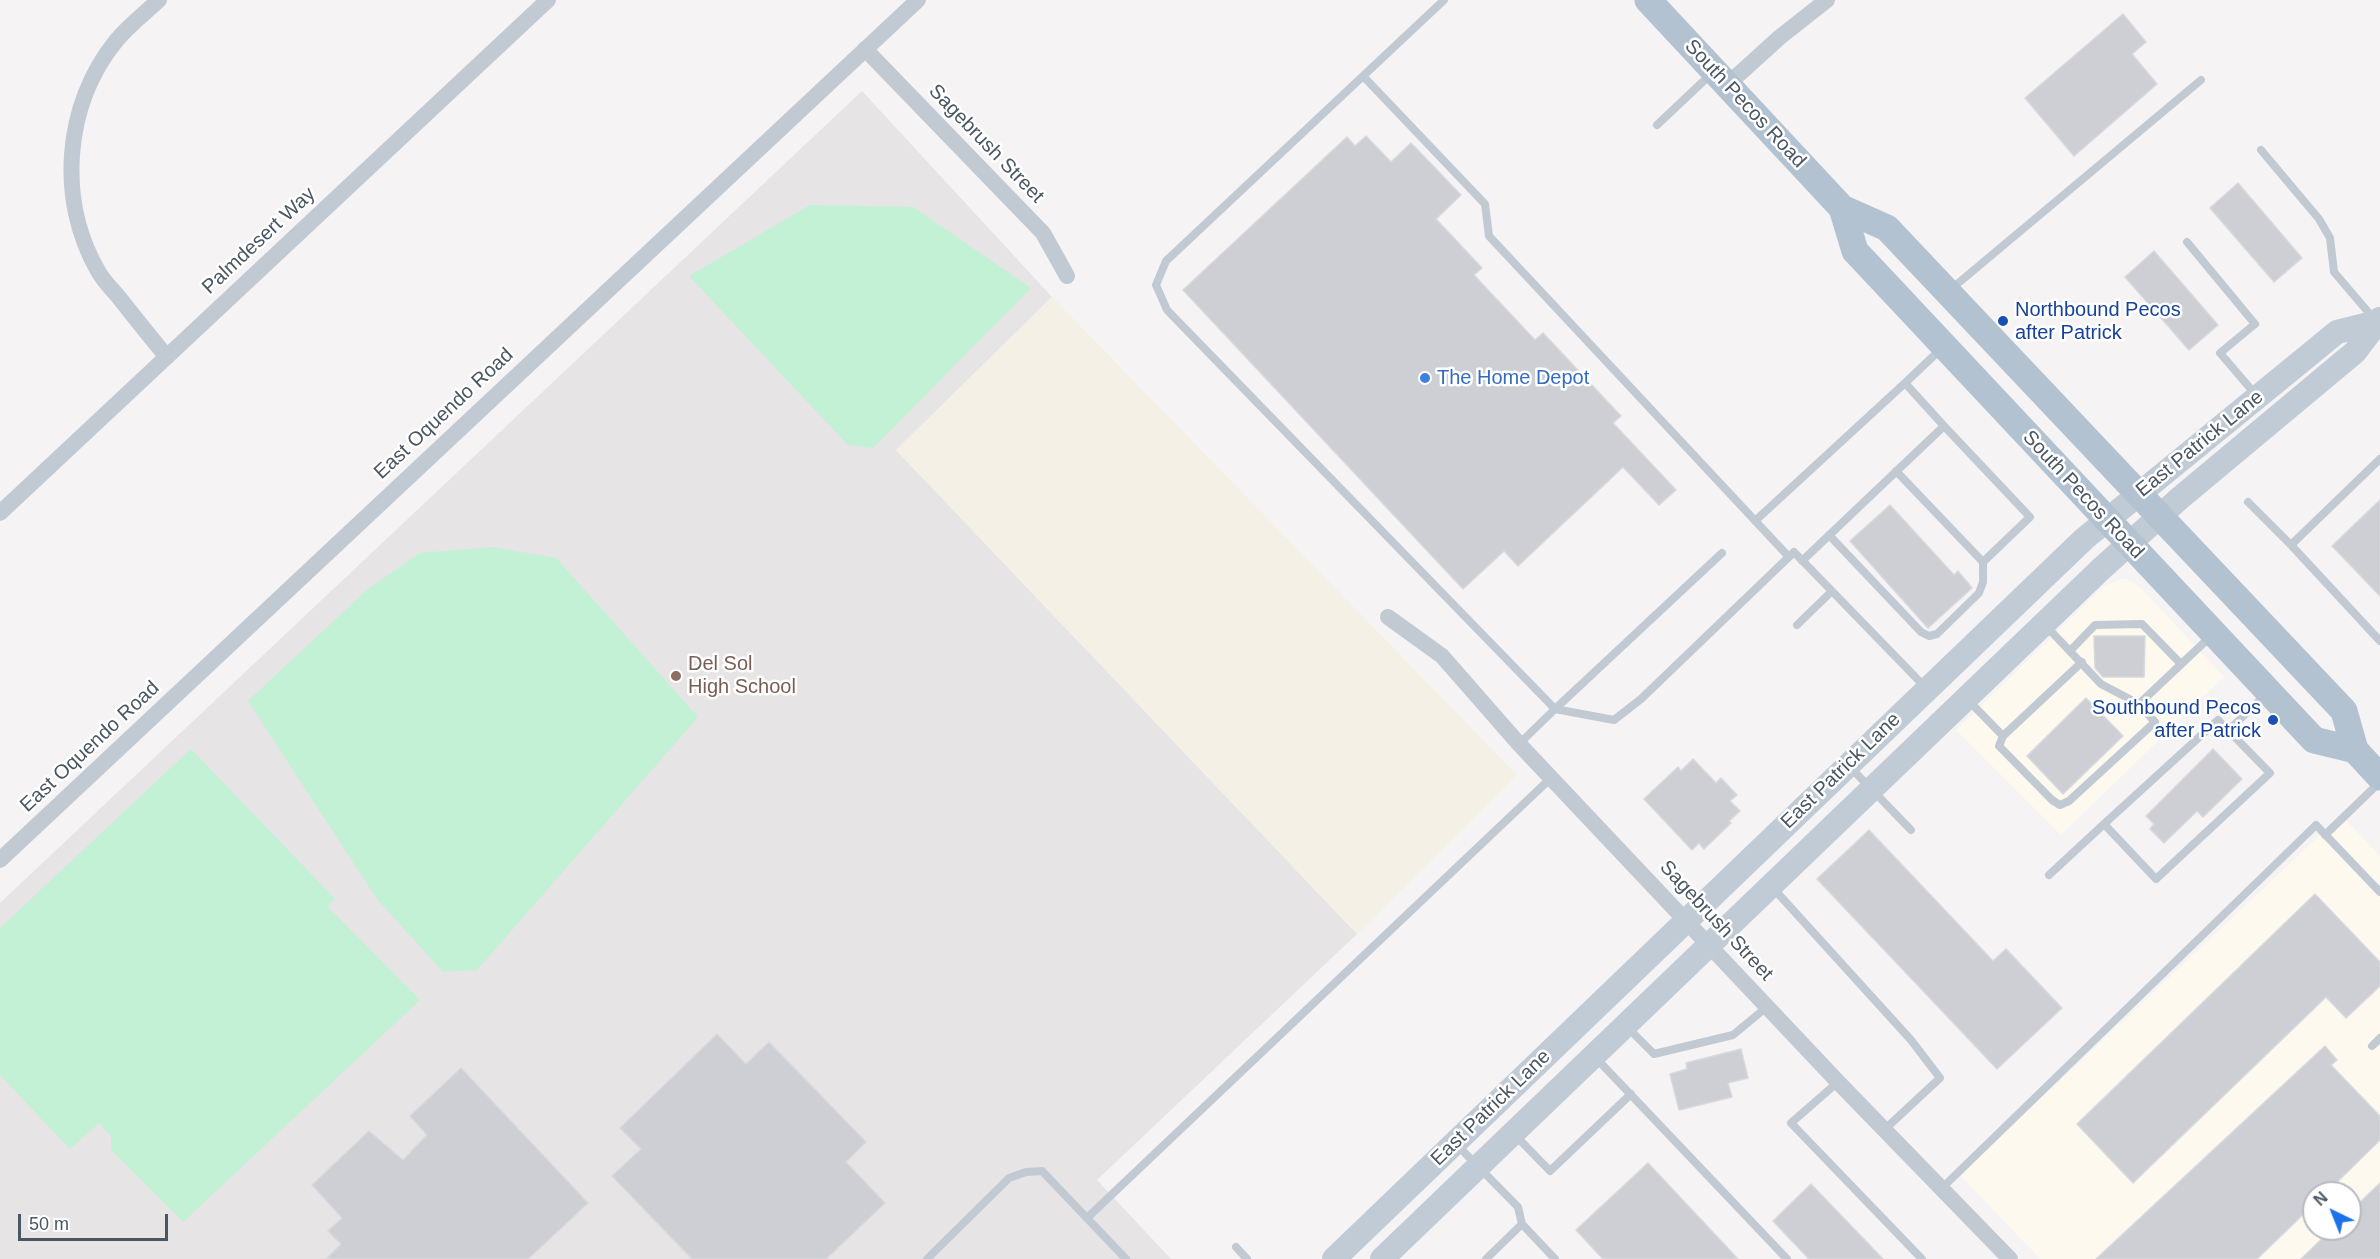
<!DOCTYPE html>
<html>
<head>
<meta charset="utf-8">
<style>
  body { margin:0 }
  #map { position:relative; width:2380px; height:1259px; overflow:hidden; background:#f5f3f3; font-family:Arial,sans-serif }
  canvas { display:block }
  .north { position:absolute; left:2302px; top:1181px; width:60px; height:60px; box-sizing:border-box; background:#fff; border:2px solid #b7bbc0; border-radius:50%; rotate:317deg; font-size:16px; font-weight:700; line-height:24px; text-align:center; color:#4a5661 }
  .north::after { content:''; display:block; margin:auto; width:21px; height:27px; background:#1a73e8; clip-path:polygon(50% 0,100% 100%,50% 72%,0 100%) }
  .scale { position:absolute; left:18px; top:1214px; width:150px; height:27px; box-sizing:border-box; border:3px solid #4a5661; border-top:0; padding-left:8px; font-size:18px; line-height:21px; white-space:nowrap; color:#4a5661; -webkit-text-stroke:4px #fff; paint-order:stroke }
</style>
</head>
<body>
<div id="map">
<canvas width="2380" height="1259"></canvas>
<div class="north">N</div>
<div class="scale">50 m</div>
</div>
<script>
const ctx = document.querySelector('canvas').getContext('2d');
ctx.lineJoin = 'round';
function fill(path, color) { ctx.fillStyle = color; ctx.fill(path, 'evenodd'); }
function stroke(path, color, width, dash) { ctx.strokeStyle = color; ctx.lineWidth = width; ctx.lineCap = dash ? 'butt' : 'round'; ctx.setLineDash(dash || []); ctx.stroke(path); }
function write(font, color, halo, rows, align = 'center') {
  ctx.font = font + ' Arial,sans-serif'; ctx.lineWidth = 5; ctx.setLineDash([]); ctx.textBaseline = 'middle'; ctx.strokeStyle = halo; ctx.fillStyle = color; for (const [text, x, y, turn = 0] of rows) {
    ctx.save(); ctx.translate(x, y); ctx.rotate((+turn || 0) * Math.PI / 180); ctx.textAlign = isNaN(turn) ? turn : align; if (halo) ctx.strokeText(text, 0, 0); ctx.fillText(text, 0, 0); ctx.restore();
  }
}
const commercial = new Path2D(`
  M2120,579H2127L2141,588L2224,677L2061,835L1956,730L2103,587Z
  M2341,815L2380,856V1259H2040L1960,1175ZM2314,1193H2350V1229H2314Z`);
const education = new Path2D(`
  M862,91L1052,297L896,450L1357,934L1097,1180L1171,1259H0V903Z`);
const green = new Path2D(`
  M810,205L913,207L1031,288L873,448L848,445L689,276Z
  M493,547L556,558L698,717L477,970L443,972L377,899L248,701L368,589L420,553Z
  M191,749L335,899L327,906L420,1000L183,1222L111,1150V1136L99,1123L70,1149L0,1075V928Z`);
const sand = new Path2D(`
  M1052,297L1517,775L1357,934L896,450Z`);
const building = new Path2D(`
  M2123,14L2146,42L2132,54L2157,84L2074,156L2025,98Z
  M1366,136L1391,162L1411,143L1461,195L1436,219L1482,268L1474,275L1535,340L1543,333L1621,416L1613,423L1676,490L1659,505L1623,467L1518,566L1504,551L1463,589L1183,290L1347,137L1355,146Z
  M2238,183L2302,258L2274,282L2210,208Z
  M2154,251L2218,325L2189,350L2125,277Z
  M2380,500V596L2332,546Z
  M1890,505L1954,575L1958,571L1972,588L1928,628L1850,541Z
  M2094,636H2145L2144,677H2103L2095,668Z
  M2086,698L2123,736L2063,794L2027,756Z
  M2213,749L2242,779L2203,817L2197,811L2164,843L2150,829L2154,824L2146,816Z
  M1693,759L1716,783L1721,778L1737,795L1730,801L1740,811L1729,821L1731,823L1704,849L1699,843L1692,850L1644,799L1678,767L1681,771Z
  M1869,830L1993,961L2006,949L2062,1008L1997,1069L1817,879Z
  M2315,894L2380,962V986L2346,1018L2326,997L2133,1183L2077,1124Z
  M717,1034L746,1064L769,1042L866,1142L846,1162L885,1203L826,1259H692L612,1176L641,1149L620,1128Z
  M2325,1046L2337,1060L2331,1065L2380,1116V1140L2326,1193H2314V1204L2257,1259H2096Z
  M1741,1049L1748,1078L1728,1083L1732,1097L1679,1110L1670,1074L1687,1069L1686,1063Z
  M461,1068L588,1203L528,1259H326L341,1244L328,1231L342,1218L312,1185L369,1131L403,1160L427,1135L410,1116Z
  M1648,1163L1738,1259H1603L1576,1230Z
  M2380,1183V1259H2301L2332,1229H2350V1212Z
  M1811,1184L1883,1259H1809L1773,1221Z`);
const service = new Path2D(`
  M1444,0L1166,261L1156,285L1167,310L1555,709L1519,744
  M1363,76L1485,204L1489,236L1789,557
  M1657,125L1711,74
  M2261,150L2319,219L2330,238L2334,272L2375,320
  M2187,242L2255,324L2220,353L2256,395
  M1950,290L2201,80
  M1905,383L1942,348
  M2380,459L2291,545L2380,641
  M2248,502L2291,545
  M1755,521L1905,383L1944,426
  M1829,535L1921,632L1929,636L1937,634L1979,593L1983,582V562
  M1722,553L1555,709L1614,720L1641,699L1794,552L1927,689
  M1802,561C1849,516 1897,471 1944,426L2030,517L1983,562L1896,471
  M1797,625L1831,592
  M2046,626L2101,684L2139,704L2211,636
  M2070,651L2095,625L2142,624L2181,664
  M2082,662L2003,736L1999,746L2052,800L2060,805L2069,801L2155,722L2139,704
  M1968,700L2003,736
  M2218,720L2270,773L2156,879L2104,824Z
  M2229,730L2266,694
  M1850,767L1911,830
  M2325,835L2380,782
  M2049,875L2104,824
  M1773,888L1911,1040L1940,1078L1884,1130
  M1628,1028L1654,1054L1733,1035L1768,1006
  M2372,1046L2380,1038
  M1595,1057L1787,1259
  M1838,1082L1791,1123L1922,1259
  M1515,1135L1550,1171L1631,1094
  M1457,1145L1518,1207L1522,1224
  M1942,1188L2316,825L2380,892
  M1087,1218L1552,777
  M1236,1247L1247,1259
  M927,1259L1009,1178L1026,1172L1042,1171L1126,1259
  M1486,1259L1522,1224L1555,1259`);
const minor = new Path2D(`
  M159,0C145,13 128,26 116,41C64,105 57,200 98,271C104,282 114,291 121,300C136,319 151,338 167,357
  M865,49L1043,233L1067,276
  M1727,85L1780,37L1827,0
  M0,513L548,0
  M1388,617L1442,656L1519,744L1838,1082L2010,1259
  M0,860L918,0`);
const secondary = new Path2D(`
  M1334,1259L2084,539L2337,332L2377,322
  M1382,1259L2101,569L2180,498L2355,352L2380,319`);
const primary = new Path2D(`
  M1648,0L1842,208L1887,228L2344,711L2355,750L2380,777
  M1842,208L1855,251L2314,740L2355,750`);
const markers = [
  [2003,321,6,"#1a4fb4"],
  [1425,378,6,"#3f7fe0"],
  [676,676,6,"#8d6e63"],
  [2273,720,6,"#1a4fb4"]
];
const streetNames = [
  ["South Pecos Road",1745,104,47],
  ["Sagebrush Street",986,144,46],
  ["Palmdesert Way",259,241,-43],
  ["East Oquendo Road",444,414,-43],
  ["East Patrick Lane",2200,444,-39],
  ["South Pecos Road",2083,495,47],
  ["East Oquendo Road",90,747,-43],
  ["East Patrick Lane",1841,771,-44],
  ["Sagebrush Street",1716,921,47],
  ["East Patrick Lane",1491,1108,-44]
];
const transitNames = [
  ["Northbound Pecos",2015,310],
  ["after Patrick",2015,333],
  ["Southbound Pecos",2261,708,"right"],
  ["after Patrick",2261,731,"right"]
];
const shopNames = [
  ["The Home Depot",1437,378]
];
const educationNames = [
  ["Del Sol",688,664],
  ["High School",688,687]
];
fill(commercial, '#fdf9ef');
fill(education, '#e6e4e5');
fill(green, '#c3f1d5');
fill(sand, '#f5f0e5');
fill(building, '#cdcfd5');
stroke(building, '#d7d9de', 1.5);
stroke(service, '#c1cad2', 8);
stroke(minor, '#c1cad2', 16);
stroke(secondary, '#c1cbd6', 24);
stroke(primary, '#b3c2d1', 27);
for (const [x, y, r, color] of markers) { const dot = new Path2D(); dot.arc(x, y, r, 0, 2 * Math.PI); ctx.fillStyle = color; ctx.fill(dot); stroke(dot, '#fff', 2); }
write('20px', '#4a5661', '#fff', streetNames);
write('20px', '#164399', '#fff', transitNames, 'left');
write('20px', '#366cbe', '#fff', shopNames, 'left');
write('20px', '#785e54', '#fff', educationNames, 'left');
</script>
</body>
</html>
